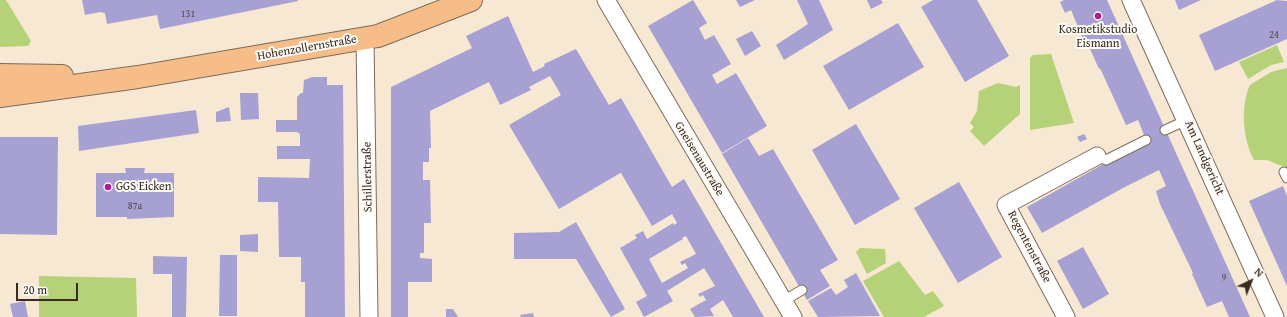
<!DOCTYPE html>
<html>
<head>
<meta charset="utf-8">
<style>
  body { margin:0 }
  #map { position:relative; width:1287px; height:317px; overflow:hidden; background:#f7e8d3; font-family:"Gentium Book Plus",serif }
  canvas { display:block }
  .north { position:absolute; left:1231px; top:261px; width:40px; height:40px; -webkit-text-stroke:3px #fdfcf7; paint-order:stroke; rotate:43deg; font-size:11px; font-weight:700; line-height:16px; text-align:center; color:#3b2a1e }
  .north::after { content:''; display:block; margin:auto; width:14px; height:18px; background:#3b2a1e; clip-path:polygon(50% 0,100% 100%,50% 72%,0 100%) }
  .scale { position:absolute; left:16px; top:283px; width:62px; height:18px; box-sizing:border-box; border:2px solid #3b2a1e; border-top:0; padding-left:5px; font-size:12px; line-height:14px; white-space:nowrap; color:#3b2a1e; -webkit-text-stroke:3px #fdfcf7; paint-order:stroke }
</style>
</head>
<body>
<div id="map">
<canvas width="1287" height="317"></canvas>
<div class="north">N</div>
<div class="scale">20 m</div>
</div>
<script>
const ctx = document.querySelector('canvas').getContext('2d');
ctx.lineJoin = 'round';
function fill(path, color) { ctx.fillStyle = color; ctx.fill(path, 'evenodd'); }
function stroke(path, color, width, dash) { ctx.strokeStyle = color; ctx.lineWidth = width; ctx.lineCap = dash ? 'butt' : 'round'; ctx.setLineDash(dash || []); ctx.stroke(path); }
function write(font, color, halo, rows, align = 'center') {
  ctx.font = font + ' "Gentium Book Plus",serif'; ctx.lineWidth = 4; ctx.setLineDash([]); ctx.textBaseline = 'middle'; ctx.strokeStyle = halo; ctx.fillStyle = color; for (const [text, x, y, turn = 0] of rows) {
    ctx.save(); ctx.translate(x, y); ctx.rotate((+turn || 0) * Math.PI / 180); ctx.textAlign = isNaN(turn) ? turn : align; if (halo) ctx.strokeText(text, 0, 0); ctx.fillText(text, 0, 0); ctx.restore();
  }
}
const green = new Path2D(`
  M0,0H6L31,41L28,46L0,47Z
  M1277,45L1284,62L1271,65L1248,79L1239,62Z
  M1051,54L1074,123L1030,130V58L1033,55Z
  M1287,68V168L1267,160H1254C1243,140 1240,106 1250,85L1271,72Z
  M998,83L1016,87L1020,85V114L984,146L970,131L974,127L970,123L977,111L979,91Z
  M860,248L885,249L886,263L867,274L856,252Z
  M899,261L925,295L933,291L944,306L924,317H884L863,281Z
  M39,276L136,278L137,317H39Z`);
const building = new Path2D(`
  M82,0H298V1L160,29L157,15L107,24L105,13L100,12L85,15Z
  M693,0L707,23L699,28L705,40L714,35L731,64L712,75L717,84L736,73L767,126L722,153L648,26Z
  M736,0H755L740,7Z
  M797,0H819L833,30L784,60L776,45L808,24Z
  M867,0H881L883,3L871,9Z
  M933,0H977L1009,56L965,82L921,7Z
  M1064,0H1107L1250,317H1229L1222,301L1207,307L1192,274L1193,273L1160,204L1156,191L1166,186L1159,170L1123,188L1042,233L1027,207L1146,140L1138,120L1126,125L1100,68L1099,69L1086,40L1084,41L1071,10L1065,13L1060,2Z
  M1175,0H1201L1179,10Z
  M1277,0L1287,1V39L1215,71L1199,35Z
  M508,16L533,72L545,66L544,64L576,49L609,105L621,98L672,187L684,179L764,317H733L723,300L710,309L714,316L695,317L690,309L706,300L703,295L700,297L698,294L715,286L704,268L667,291L673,301L644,317L636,302L647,296L620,248L637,238L635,235L643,231L647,239L673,223L674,225L677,223L672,214L652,226L621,173L622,172L559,209L509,125L561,95L550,76L529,87L531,90L500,105L489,82L430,111L431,148H429V162H423V180H430L431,223H424V253H420V258L432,259V282H408V317H391V87L472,48L466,36ZM686,236L696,254L680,262L682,265L685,263L688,268L662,283L649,259L683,239L682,238Z
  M898,23L924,67L849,110L823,66Z
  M752,31L761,46L745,56L736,39Z
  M312,77H327V85H343L345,317H305V282H301V257H279L278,202H258V177L309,178L310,159H277V146H300V134L297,132H276V120H297V97L301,93H303L304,80Z
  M240,93H258L259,119L241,120Z
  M229,107L231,121L216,122V112Z
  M196,110L199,133L79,151L78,126Z
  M856,124L900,199L855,225L812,150Z
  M1084,134L1087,139L1080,142L1077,137Z
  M0,137H58L57,235L0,234Z
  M748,138L759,156L773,149L838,260L820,270L830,286L807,300L722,154Z
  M125,168H145L144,173H174V217L127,219V217H96V173H126Z
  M959,182L1002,257L958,283L914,208Z
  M1283,186L1287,196V286L1249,201Z
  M576,222L625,309L611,317L576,259H514V233L559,232Z
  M258,234V252L240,251V235Z
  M1083,247L1109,294L1083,309L1057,261Z
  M220,255H237V316H219Z
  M153,256L187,257L186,317H172V274H153Z
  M856,273L880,316L818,317L808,301L831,288L836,295L848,287L844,280Z
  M25,301L28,317H13L10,304Z
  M446,309H453L458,317H446Z
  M533,313L534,317H521L520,315Z`);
const service = new Path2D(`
  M1165,130L1187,120
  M1097,156L1106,160L1146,140
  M1284,172L1287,178
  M783,301L802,290`);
const minor = new Path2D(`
  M606,0L793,317
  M1131,0L1275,317
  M365,38L369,317
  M1066,317L1006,205L1097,156`);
const primary = new Path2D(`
  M0,75L62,76
  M0,96L138,77L378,36L471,0`);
const markers = [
  [1098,16,4,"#b5179e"],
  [108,187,4,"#b5179e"]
];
const numberNames = [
  ["131",188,14],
  ["24",1274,35],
  ["87a",135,206],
  ["9",1224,278]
];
const poiNames = [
  ["Kosmetikstudio",1098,30],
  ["Eismann",1098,44],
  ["GGS Eicken",116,187,"left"]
];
const streetNames = [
  ["Hohenzollernstraße",307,48,-10],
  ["Am Landgericht",1204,158,66],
  ["Gneisenaustraße",699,159,59],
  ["Schillerstraße",368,177,-91],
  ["Regentenstraße",1029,247,62]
];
fill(green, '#b5d278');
fill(building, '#a7a0d2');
stroke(service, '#7d6c5d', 11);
stroke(minor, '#7d6c5d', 19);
stroke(primary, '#7d6c5d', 24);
stroke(service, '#fff', 9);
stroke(minor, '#fff', 17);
stroke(primary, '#f7bd88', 22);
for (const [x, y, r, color] of markers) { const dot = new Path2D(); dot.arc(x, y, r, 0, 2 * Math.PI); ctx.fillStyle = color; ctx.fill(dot); stroke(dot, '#fdfcf7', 1.5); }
write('10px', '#56484b', null, numberNames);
write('12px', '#3b2a1e', '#fdfcf7', poiNames);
write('12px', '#3b2a1e', '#fdfcf7', streetNames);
</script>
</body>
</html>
